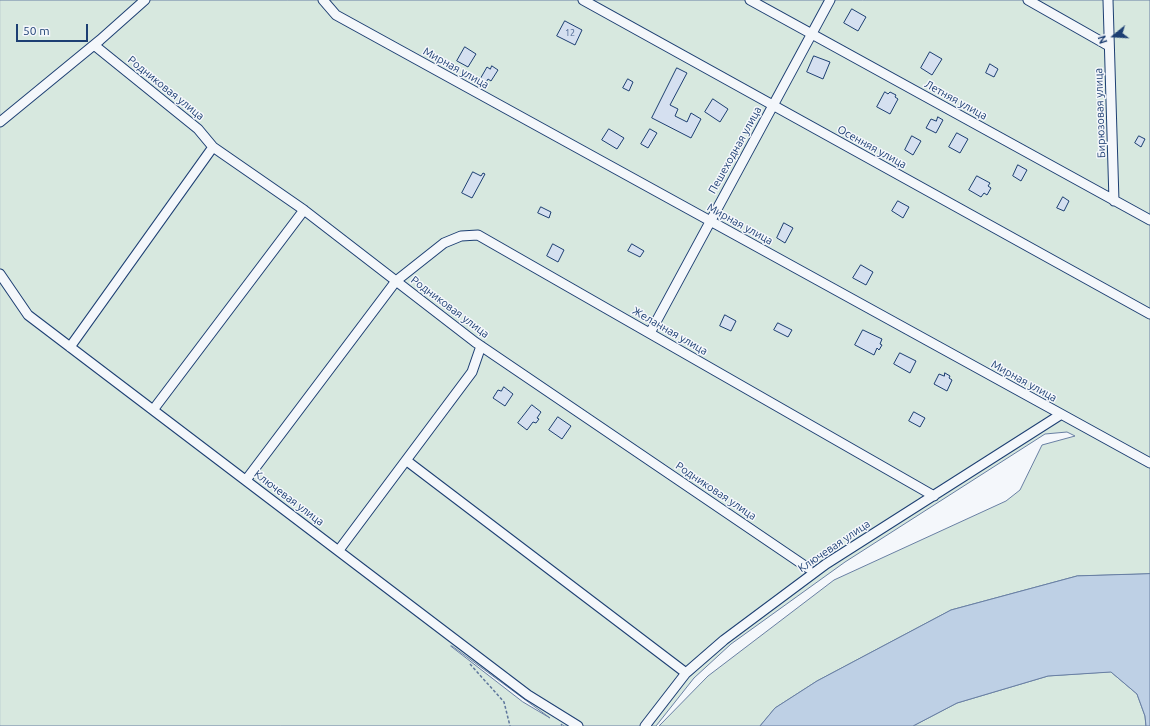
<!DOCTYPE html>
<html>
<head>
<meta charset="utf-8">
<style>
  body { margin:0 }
  #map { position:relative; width:1150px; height:726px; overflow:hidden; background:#f4f7fb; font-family:Ubuntu,sans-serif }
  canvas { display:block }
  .north { position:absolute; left:1094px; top:16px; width:40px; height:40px; -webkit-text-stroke:3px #f4f7fb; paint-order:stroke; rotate:252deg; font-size:11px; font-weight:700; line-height:16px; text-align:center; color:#1d3f73 }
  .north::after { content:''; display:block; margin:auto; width:14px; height:18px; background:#1d3f73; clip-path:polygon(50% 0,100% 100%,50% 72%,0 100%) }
  .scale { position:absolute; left:16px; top:24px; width:72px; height:18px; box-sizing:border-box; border:2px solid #1d3f73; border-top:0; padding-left:5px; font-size:12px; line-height:14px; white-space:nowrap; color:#1d3f73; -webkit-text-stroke:3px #f4f7fb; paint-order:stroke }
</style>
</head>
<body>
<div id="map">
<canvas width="1150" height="726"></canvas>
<div class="north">N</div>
<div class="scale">50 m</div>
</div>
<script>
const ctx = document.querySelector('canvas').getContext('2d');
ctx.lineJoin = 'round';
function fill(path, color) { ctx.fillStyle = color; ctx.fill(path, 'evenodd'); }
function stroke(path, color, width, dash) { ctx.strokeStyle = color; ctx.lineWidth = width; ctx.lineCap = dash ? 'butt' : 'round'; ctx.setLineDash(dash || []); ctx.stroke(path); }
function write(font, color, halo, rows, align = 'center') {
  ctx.font = font + ' Ubuntu,sans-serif'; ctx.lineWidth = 3; ctx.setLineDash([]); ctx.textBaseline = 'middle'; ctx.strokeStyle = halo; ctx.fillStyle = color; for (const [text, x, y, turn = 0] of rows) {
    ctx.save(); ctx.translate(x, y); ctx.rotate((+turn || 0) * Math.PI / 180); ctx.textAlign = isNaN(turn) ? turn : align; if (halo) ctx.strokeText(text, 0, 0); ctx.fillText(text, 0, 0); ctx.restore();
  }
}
const green = new Path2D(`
  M0,0H1150V574L1077,576L951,610L817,681L775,708L760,726H659L708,676L834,580L1006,501L1020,490L1042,445L1075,436L1067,432L1045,434L845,562L731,644L694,678L656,726H564L561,724L562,726H0ZM451,646H452L550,718L523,702Z
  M1111,672L1137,694L1145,716L1146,726H913L957,703L1048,676Z`);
const water = new Path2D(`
  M1150,574V726H1146L1145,716L1137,694L1111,672L1048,676L957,703L913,726H760L775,708L817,681L951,610L1077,576Z`);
const building = new Path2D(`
  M852,9L866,17L858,31L844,23Z
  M565,21L582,30L575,45L557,36Z
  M465,47L476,54L468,67L457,61Z
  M930,52L942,59L932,75L921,68Z
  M814,56L830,62L823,79L807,72Z
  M990,64L998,69L994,77L986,73Z
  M492,66L498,70L491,81L488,79L485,84L479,81L487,67L490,69Z
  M677,68L687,73L670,105L678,109L675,116L687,122L691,113L701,119L691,138L652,118Z
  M628,79L633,82L629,91L623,88Z
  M885,92L888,94L890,92L896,95L895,97L898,99L890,114L877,107Z
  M713,99L728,109L720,122L705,112Z
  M938,117L943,120L936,133L926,128L931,119L936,121Z
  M609,129L624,138L617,149L602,140Z
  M650,129L657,133L648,148L641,144Z
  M957,133L968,139L960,153L949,147Z
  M912,136L921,141L913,155L905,150Z
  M1139,136L1145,139L1141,147L1135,143Z
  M1018,165L1027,170L1021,181L1013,176Z
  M473,172L481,176L483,173L485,174L472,198L462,193Z
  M977,176L990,183L988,186L991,188L987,195L984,193L981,197L969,190Z
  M1063,197L1069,201L1064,211L1057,208Z
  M898,201L909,207L903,218L892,211Z
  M541,207L551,212L549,218L538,213Z
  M784,223L793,228L785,243L777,238Z
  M553,244L564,250L558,262L547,256Z
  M632,244L644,251L640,257L628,251Z
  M861,265L873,272L866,285L853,278Z
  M725,315L736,321L731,331L720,326Z
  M778,323L792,330L788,337L774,330Z
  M863,330L882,339L880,344L882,345L879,350L877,348L874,355L855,345Z
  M900,353L916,361L910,373L894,364Z
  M945,373L950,376L949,378L952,380L947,391L934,384L939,374L944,376Z
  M504,387L513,394L505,406L493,398L498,390L501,391Z
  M532,405L541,412L537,418L539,419L536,423L533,422L527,430L518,423Z
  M914,412L925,418L920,427L909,421Z
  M558,417L571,426L562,439L549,430Z`);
const path = new Path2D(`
  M470,664L504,702L510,726`);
const minor = new Path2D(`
  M323,0L336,15L1150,463
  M583,0L1150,314
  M750,0L1150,220
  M1028,0L1109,46
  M1108,0L1114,201
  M94,45L198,129L213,147L304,210L475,342L808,568
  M0,122L100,40L145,0
  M0,274L28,315L528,695L578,726
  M650,333L830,0
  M70,347L213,147
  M153,410L304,210
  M407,461L686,673
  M246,480L396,281L444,243L461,236L478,235L934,496
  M339,550L472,372L481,346
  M645,726L686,673L724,640L826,564L1060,415`);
const numberNames = [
  ["12",570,33]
];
const streetNames = [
  ["Мирная улица",456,68,29],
  ["Родниковая улица",166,88,39],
  ["Летняя улица",956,100,29],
  ["Бирюзовая улица",1100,113,-92],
  ["Осенняя улица",872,147,29],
  ["Пешеходная улица",735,150,-61],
  ["Мирная улица",740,224,29],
  ["Родниковая улица",450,307,37],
  ["Желанная улица",670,331,30],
  ["Мирная улица",1024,381,29],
  ["Родниковая улица",716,491,34],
  ["Ключевая улица",289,498,37],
  ["Ключевая улица",834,546,-34]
];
fill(green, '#d7e8df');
stroke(green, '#687fa3', 1);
fill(water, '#bed0e5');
stroke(water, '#687fa3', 1);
fill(building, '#d5e0f0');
stroke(building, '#1d3f73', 1);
stroke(minor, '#1d3f73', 11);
stroke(path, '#5e769c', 1.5, [3, 2]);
stroke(minor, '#f4f7fb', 9);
write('9px', '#4b6792', null, numberNames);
write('11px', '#1d3f73', '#f4f7fb', streetNames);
</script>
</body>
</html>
